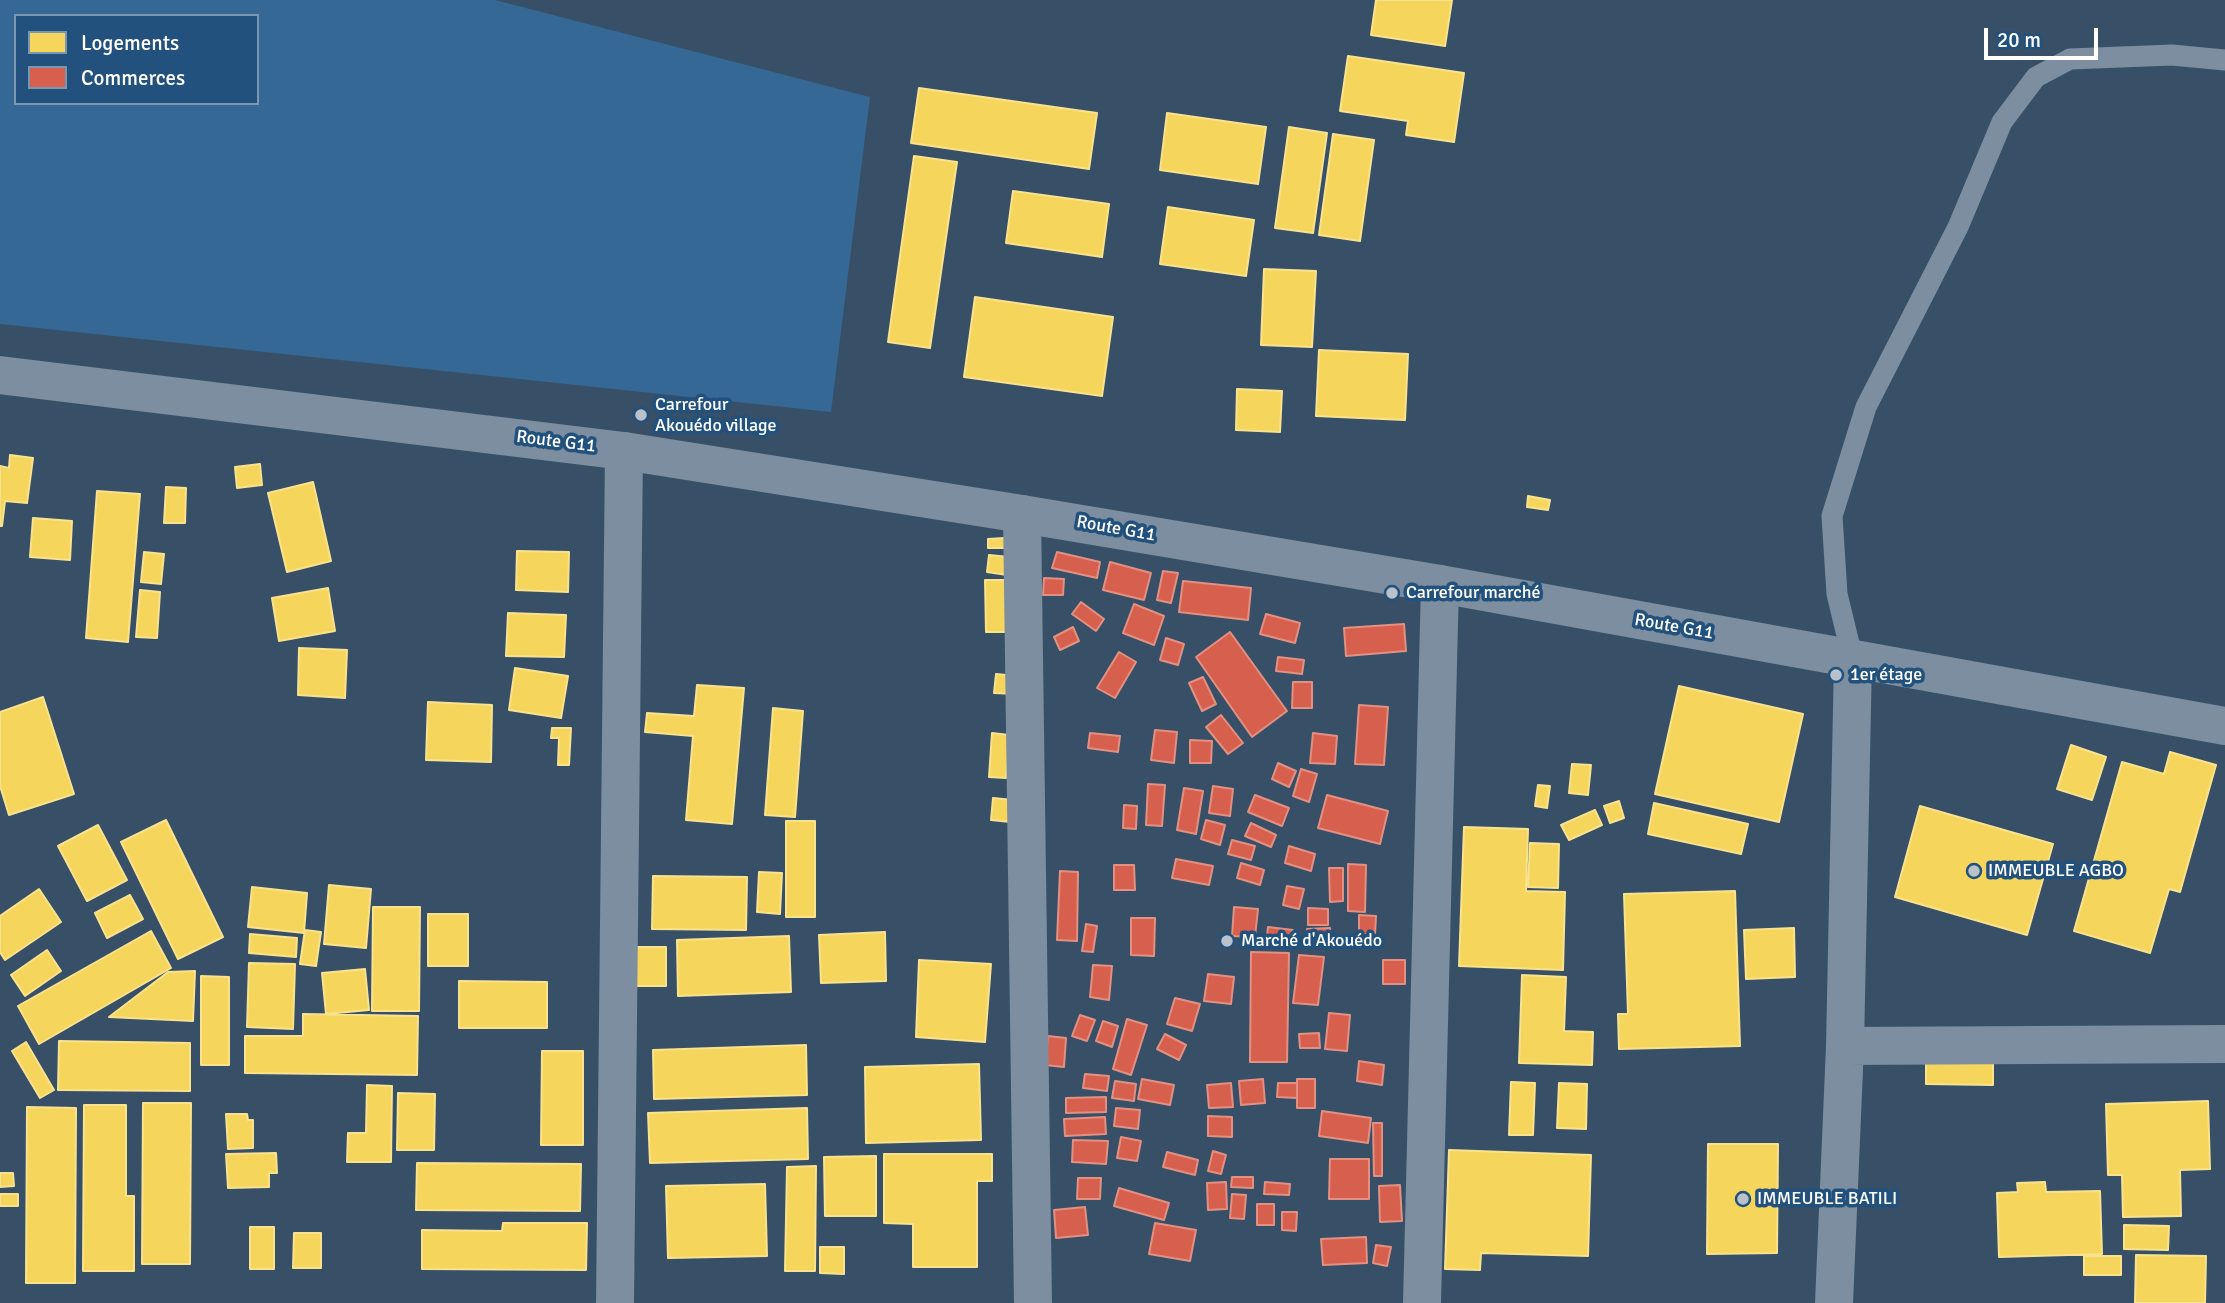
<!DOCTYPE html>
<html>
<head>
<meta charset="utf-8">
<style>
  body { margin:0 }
  #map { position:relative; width:2225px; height:1303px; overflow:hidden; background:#375068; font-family:Signika,sans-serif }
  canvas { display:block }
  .legend { position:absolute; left:14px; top:14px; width:245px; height:91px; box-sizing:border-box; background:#22517d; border:2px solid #7a97b1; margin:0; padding:9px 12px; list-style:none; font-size:21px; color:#fff }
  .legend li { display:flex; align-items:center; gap:14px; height:35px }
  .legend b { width:35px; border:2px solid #7a97b1 }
  .scale { position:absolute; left:1984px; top:28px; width:114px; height:32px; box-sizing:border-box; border:4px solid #fff; border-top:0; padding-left:9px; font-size:21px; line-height:24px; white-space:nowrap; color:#fff; -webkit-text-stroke:5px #22517d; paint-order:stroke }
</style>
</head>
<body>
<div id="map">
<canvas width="2225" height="1303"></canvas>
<ul class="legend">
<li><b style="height:19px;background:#f6d55c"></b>Logements</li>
<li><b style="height:19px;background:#d6604d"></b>Commerces</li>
</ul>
<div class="scale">20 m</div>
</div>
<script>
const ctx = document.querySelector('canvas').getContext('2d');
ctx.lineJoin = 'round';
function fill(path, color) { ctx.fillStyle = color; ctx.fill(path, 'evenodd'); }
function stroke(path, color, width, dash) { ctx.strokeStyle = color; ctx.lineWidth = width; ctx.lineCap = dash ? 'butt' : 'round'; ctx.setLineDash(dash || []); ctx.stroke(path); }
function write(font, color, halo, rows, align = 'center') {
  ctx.font = font + ' Signika,sans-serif'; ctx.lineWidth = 7; ctx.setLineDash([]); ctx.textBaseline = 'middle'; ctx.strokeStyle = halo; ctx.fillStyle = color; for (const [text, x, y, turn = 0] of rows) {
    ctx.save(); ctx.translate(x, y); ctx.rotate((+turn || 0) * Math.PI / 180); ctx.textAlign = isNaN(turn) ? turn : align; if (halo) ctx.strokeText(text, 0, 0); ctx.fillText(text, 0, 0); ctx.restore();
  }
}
const green = new Path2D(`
  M0,0H495L870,97L831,412L0,324ZM16,16H257V103H16Z`);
const homes = new Path2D(`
  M1376,0H1452L1445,46L1371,35Z
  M1348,56L1464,73L1454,142L1406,135L1408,121L1340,111Z
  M919,88L1097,113L1089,169L911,143Z
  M1167,113L1266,127L1258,184L1160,170Z
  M1289,127L1327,133L1313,233L1275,228Z
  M1333,134L1374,140L1360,241L1319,235Z
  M914,156L957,162L930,348L888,342Z
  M1013,191L1109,204L1102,257L1006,243Z
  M1168,207L1254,220L1246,276L1160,264Z
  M1264,269L1316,271L1312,347L1261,345Z
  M975,297L1113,317L1102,396L964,377Z
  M1319,350L1408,354L1405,420L1316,416Z
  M1237,389L1282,391L1280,432L1236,430Z
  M10,455L33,458L27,503L5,501L2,526H0V466L9,468Z
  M260,464L262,485L237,488L235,467Z
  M313,482L331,561L287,572L268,493Z
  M166,487L186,488L185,523H164Z
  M97,491L140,494L128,642L86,638Z
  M1528,496L1550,500L1548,510L1527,507Z
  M33,518L72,521L70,560L30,557Z
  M1005,538V548H988V539Z
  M517,551L569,552L568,592L516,590Z
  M144,552L164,554L161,584L141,582Z
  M989,555L1009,557L1007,575L987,572Z
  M985,580H1005L1007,632H986Z
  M328,588L335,631L279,641L272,598Z
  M140,590L160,592L157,638L136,637Z
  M508,613L566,615L564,657L506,656Z
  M299,648L347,650L345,698L298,695Z
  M515,668L568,676L561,718L509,710Z
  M996,674L1017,676L1016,694L994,693Z
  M697,685L744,688L732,824L686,820L693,736L645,732L647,713L694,716Z
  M1679,686L1803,714L1779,822L1655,794Z
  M43,697L74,794L9,815L0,786V712Z
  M428,702L492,705L491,762L426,760Z
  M773,708L803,711L795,817L765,815Z
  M552,728H571L569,765H558L559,738H551Z
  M992,733L1009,735L1006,778L989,777Z
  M2071,745L2106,757L2092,800L2057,789Z
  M2170,752L2216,765L2180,892L2169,889L2150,953L2074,931L2122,762L2164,774Z
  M1572,764L1591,765L1588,795L1569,793Z
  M1538,785L1550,786L1547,808L1535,806Z
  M993,798L1023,801L1020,823L991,820Z
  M1619,801L1624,818L1610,823L1604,806Z
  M1654,803L1748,824L1741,854L1648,834Z
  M1920,806L2053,844L2027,935L1895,897Z
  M1595,810L1602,825L1569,840L1561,825Z
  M166,820L223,937L178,959L121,842Z
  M786,821H815V917H786Z
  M98,825L127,880L87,901L58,846Z
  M1464,827L1528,829L1526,891L1565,892L1563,970L1459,966Z
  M1530,843L1559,844L1558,888L1528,887Z
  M759,872L782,873L780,914L757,912Z
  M653,876L747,877L746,930L652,929Z
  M329,885L371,889L366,948L324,944Z
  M252,887L307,893L304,933L248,927Z
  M39,889L61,922L5,960L0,952V916Z
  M1735,891L1740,1046L1619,1049L1618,1014H1628L1624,894Z
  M130,895L143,919L107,938L95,913Z
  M373,907H420L419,1011H372Z
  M428,914H468V966H428Z
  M1794,928L1795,977L1746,979L1744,930Z
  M305,930L321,932L316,966L300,964Z
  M151,931L171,968L39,1044L18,1006Z
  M885,932L886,981L821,983L819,935Z
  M250,934L297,938L296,957L249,953Z
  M789,936L791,992L678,996L677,940Z
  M632,947H666V986H632Z
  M47,950L61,971L25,996L11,975Z
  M919,960L991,964L985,1042L916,1037Z
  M249,963L295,964L293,1029L247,1027Z
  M365,969L369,1010L326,1014L322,973Z
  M195,971L193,1021L109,1017L168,972Z
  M1522,975L1566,977L1564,1031L1593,1032L1592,1065L1519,1063Z
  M201,976L229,977V1065H201Z
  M459,981L547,982V1028H459Z
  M303,1014L418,1016L417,1075L245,1073V1036H303Z
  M59,1041L190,1043V1091L58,1090Z
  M26,1042L54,1090L40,1098L12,1051Z
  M806,1045L807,1095L654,1099L653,1050Z
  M542,1051H583V1145H541Z
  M1926,1055H1993V1085L1926,1084Z
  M979,1064L981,1140L866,1143L865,1067Z
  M1511,1082L1535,1083L1533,1135H1509Z
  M1559,1083L1587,1084L1586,1129L1557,1128Z
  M367,1085L392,1086L391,1162H347L348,1133H366Z
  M398,1093L435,1094L434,1150H397Z
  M2208,1101L2210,1169L2180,1170L2181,1216L2123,1217L2122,1175H2108L2106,1104Z
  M143,1103H191L190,1264H142Z
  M84,1105H126V1196H134V1271H83Z
  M27,1107L76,1108L75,1283H26Z
  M807,1108L808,1159L650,1163L648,1113Z
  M226,1114H247L248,1120H253V1148L228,1149Z
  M1708,1144H1778L1777,1253L1707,1254Z
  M1449,1150L1591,1155L1588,1256L1481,1253L1480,1270L1445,1269Z
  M276,1153L277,1173H269V1187L228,1188L226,1154Z
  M884,1154H992V1181H977V1267H913V1224L884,1223Z
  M876,1156V1216H825L824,1157Z
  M417,1163L581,1164L580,1211L416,1210Z
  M816,1166L815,1271H785L787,1167Z
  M0,1173H13L14,1186L0,1187Z
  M2045,1182L2046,1192L2100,1191L2102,1254L1999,1257L1997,1193L2018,1192L2017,1183Z
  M765,1184L767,1256L668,1258L666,1186Z
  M0,1194H18V1206H0Z
  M503,1223H587L586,1270L422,1269V1230L502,1231Z
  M2124,1225L2169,1226L2168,1250L2124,1249Z
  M250,1227H274V1269H250Z
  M294,1233H321V1268H293Z
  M820,1247H844V1274L820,1273Z
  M2136,1255L2206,1256L2205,1303H2135Z
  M2084,1256H2121V1275H2084Z`);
const shops = new Path2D(`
  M1057,552L1100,562L1097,578L1052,568Z
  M1110,562L1151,573L1144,600L1103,590Z
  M1163,571L1178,573L1171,603L1157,600Z
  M1044,578L1064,579L1063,595H1043Z
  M1183,581L1251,588L1248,620L1179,612Z
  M1081,602L1104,619L1096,631L1072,614Z
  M1134,604L1164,616L1154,645L1123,633Z
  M1266,614L1300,623L1295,643L1260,634Z
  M1404,624L1406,651L1346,656L1344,628Z
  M1073,627L1079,641L1060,650L1054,637Z
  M1230,632L1287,711L1252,737L1196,657Z
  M1166,638L1184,644L1178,665L1160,660Z
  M1119,652L1136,662L1115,698L1097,688Z
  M1278,657L1304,660L1302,674L1276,671Z
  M1203,677L1216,704L1202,711L1189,683Z
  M1293,682H1312V708H1292Z
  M1359,705L1388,707L1384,765L1355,764Z
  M1221,715L1243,743L1228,754L1206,727Z
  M1155,730L1177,732L1174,763L1151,760Z
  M1090,733L1120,736L1118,752L1088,748Z
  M1313,733L1337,736L1335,764L1310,763Z
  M1190,740L1212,741L1211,763H1190Z
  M1278,763L1296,771L1289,787L1272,779Z
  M1301,769L1317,774L1309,802L1293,796Z
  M1148,784L1165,785L1162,826L1146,825Z
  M1213,786L1233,789L1230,816L1209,813Z
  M1184,788L1203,791L1196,834L1177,830Z
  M1255,795L1289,808L1282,826L1248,812Z
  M1327,795L1388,811L1380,844L1318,828Z
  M1124,805L1137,806L1136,829L1123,828Z
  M1206,820L1225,825L1220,845L1201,839Z
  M1251,823L1276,835L1271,847L1245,836Z
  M1232,840L1255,846L1251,860L1228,854Z
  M1289,846L1315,854L1311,871L1285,863Z
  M1176,859L1213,866L1209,885L1172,878Z
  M1241,863L1264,870L1260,885L1237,878Z
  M1348,864L1366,865L1365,912L1348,911Z
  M1114,865H1134L1135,890H1114Z
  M1329,868H1343V901L1330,902Z
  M1060,871L1078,872L1077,941L1057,940Z
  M1287,886L1304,889L1299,909L1283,905Z
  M1234,907L1258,909L1255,937L1232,936Z
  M1308,908L1328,909V925H1308Z
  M1359,915L1376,916L1375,934H1359Z
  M1131,918H1155L1154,956L1131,955Z
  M1086,924L1097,926L1093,952L1082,951Z
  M1268,927L1293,930L1292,946L1266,944Z
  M1330,928L1331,944L1307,945V929Z
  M1251,952L1289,953L1287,1062H1250Z
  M1299,955L1324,957L1318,1005L1293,1003Z
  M1383,960H1405V984H1383Z
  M1093,965L1112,966L1109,1000L1090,997Z
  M1208,974L1234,977L1231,1004L1204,1001Z
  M1175,998L1200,1004L1192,1031L1167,1024Z
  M1329,1013L1350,1015L1347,1051L1325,1049Z
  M1080,1015L1095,1020L1087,1041L1072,1036Z
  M1127,1019L1147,1025L1131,1075L1113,1069Z
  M1103,1021L1118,1026L1112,1047L1096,1041Z
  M1319,1033L1320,1048H1300L1299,1034Z
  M1165,1034L1186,1045L1179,1060L1157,1049Z
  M1048,1036L1066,1038L1064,1067L1045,1065Z
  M1359,1061L1384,1065L1382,1085L1357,1081Z
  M1085,1074L1109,1076L1107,1091L1083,1088Z
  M1142,1079L1174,1085L1170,1105L1138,1099Z
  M1263,1079L1265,1103L1241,1105L1239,1081Z
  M1297,1079H1315V1108H1297Z
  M1115,1081L1136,1084L1134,1101L1112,1098Z
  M1231,1083L1233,1107L1209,1108L1207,1085Z
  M1278,1083H1297V1098L1277,1097Z
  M1106,1097V1112L1066,1113V1098Z
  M1116,1108L1140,1110L1138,1129L1114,1126Z
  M1322,1111L1371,1118L1368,1143L1319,1136Z
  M1208,1116L1232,1117V1137L1208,1136Z
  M1105,1117L1106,1134L1065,1136L1064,1119Z
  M1373,1123H1382V1176H1374Z
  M1121,1137L1141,1141L1137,1161L1117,1158Z
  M1073,1140L1108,1141L1106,1164L1072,1162Z
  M1213,1151L1226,1155L1221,1174L1208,1171Z
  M1167,1152L1198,1160L1195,1175L1163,1167Z
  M1330,1159H1369V1199H1329Z
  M1232,1177H1253V1188L1231,1187Z
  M1078,1178H1101L1100,1199H1077Z
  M1226,1182L1227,1209L1208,1210L1207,1183Z
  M1265,1182L1290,1184L1289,1195L1264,1194Z
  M1400,1185L1402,1221L1380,1222L1379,1186Z
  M1119,1188L1169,1203L1164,1220L1114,1206Z
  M1232,1194L1246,1195L1244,1219L1230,1218Z
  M1257,1204H1274V1225H1257Z
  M1085,1207L1088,1235L1056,1238L1054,1210Z
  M1282,1212H1297L1296,1231L1282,1230Z
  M1155,1223L1196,1230L1190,1261L1149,1254Z
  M1366,1237L1367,1263L1323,1265L1321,1239Z
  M1376,1245L1391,1247L1387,1266L1373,1263Z`);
const service = new Path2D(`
  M1853,660L1837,594L1832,516L1866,407L1958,227L2002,122L2036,77L2070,59L2172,55L2225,60`);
const minor = new Path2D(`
  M1022,514L1033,1303
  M1845,1046L2225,1044
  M615,1303L624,451
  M1422,1303L1440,584
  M1834,1303L1845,1046L1853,660`);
const tertiary = new Path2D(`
  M0,375L624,451L1022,514L1440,584L2225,726`);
const markers = [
  [641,415,7,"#b9c2ca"],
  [1392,593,7,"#b9c2ca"],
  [1836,675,7,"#b9c2ca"],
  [1974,871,7,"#b9c2ca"],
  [1227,941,7,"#b9c2ca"],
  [1743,1199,7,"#b9c2ca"]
];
const poiNames = [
  ["Carrefour",655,405],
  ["Akouédo village",655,426],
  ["Carrefour marché",1406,593],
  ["1er étage",1850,675],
  ["IMMEUBLE AGBO",1988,871],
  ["Marché d'Akouédo",1241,941],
  ["IMMEUBLE BATILI",1757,1199]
];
const streetNames = [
  ["Route G11",556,442,7],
  ["Route G11",1116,529,10],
  ["Route G11",1674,627,10]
];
fill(green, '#356894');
fill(homes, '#f6d55c');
stroke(homes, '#f9e28d', 2);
fill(shops, '#d6604d');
stroke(shops, '#e29082', 2);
stroke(service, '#7c8e9f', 21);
stroke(minor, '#7c8e9f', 38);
stroke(tertiary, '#7c8e9f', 38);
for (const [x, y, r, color] of markers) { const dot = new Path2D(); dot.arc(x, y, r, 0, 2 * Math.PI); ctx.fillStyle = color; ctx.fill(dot); stroke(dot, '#22517d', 2.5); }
write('18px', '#fff', '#22517d', poiNames, 'left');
write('18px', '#fff', '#22517d', streetNames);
</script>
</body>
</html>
